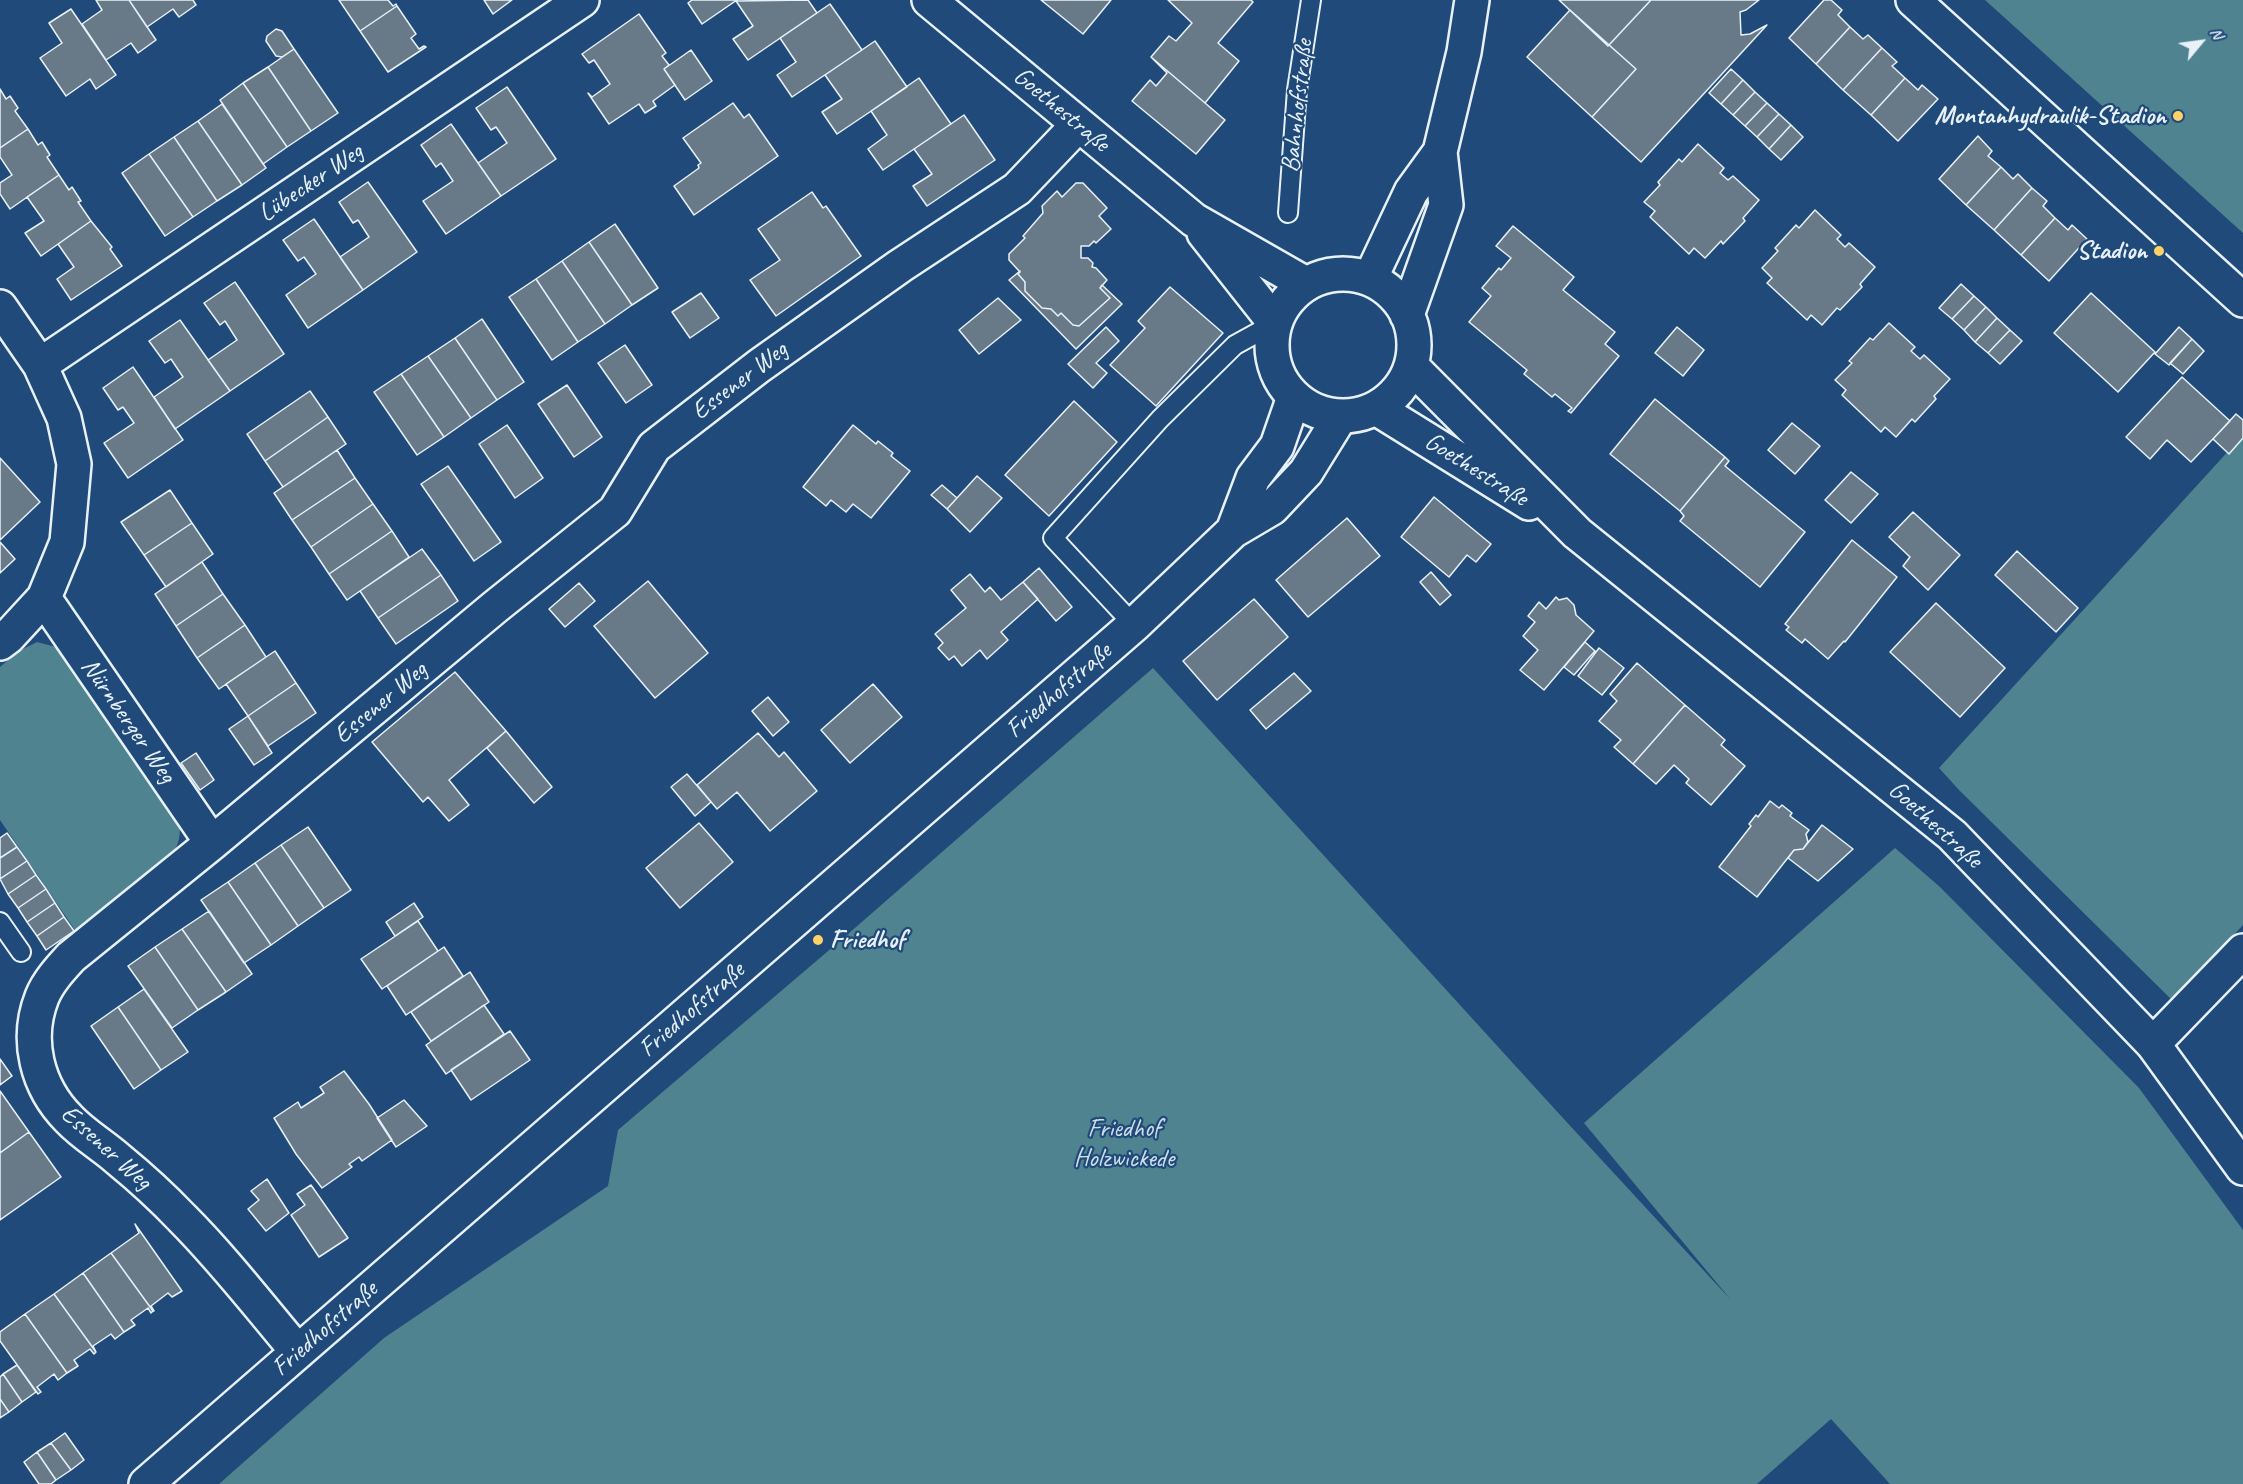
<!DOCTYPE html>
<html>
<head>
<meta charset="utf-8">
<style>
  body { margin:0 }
  #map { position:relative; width:2243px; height:1484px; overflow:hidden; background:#1f4a7a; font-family:Caveat,sans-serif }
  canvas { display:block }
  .north { position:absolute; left:2171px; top:12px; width:60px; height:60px; -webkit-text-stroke:4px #1f4a7a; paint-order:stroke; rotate:61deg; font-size:16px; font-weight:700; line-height:24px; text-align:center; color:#e8f1f8 }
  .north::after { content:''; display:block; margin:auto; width:21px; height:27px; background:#e8f1f8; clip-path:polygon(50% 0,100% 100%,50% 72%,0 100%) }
</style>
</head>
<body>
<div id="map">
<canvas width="2243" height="1484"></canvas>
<div class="north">N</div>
</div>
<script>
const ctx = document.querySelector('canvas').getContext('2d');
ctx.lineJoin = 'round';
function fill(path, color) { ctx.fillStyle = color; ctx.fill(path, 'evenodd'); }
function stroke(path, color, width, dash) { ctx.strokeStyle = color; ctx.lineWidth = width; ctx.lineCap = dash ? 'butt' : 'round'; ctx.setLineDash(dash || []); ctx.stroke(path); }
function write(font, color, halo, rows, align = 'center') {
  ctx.font = font + ' Caveat,sans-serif'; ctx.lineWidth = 4.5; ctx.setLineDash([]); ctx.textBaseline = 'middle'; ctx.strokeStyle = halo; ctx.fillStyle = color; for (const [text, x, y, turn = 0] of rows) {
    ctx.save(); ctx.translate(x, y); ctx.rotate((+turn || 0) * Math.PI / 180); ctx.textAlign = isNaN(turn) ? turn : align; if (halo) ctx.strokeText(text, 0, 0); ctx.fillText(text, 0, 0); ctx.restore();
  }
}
const green = new Path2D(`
  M1985,0H2243V233Z
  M2243,435V925L2172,1000L1960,791L1939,768Z
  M37,642L56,647L66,658L180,826C180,839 178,847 170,857L77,933L0,820V667L19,651Z
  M1153,668L1562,1117L1731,1300L1584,1123L1895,848L1940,887L2139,1088L2243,1230V1484H1890L1831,1419L1757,1484H219L384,1338L608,1186L618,1130L848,934Z`);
const building = new Path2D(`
  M96,0H129L156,40L138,53L131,43L106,60L82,24L102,10Z
  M129,0H193L196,5L179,17L173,9L147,27Z
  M339,0H388L393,6L396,4L397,6L360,31Z
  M484,0H512L493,14Z
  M692,0H737L702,24L688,3Z
  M808,0L817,13L748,60L733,39L753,26L736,1Z
  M1041,0H1111L1083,34Z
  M1168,0H1251L1253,2L1218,43L1239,61L1205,103L1151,57L1169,36L1176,41L1192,23Z
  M1559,0H1651L1608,46Z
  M1651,0H1759L1746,10L1740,12L1741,35L1750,34L1767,25L1641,162L1592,117L1636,69L1609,45Z
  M1824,0H1831L1842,10L1838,15L1850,27L1816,64L1789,38Z
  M830,4L862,50L792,97L777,75L796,62L780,38Z
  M397,6L416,34L411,38L419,49L424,46L426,47L388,72L360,31Z
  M71,9L116,75L96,89L90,79L66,96L40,58L62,43L49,23Z
  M1570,10L1636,69L1592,117L1527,57Z
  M639,14L666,53L662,56L669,65L664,69L675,85L653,101L656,106L645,113L639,104L609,124L588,93L592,97L610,84L594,60L589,63L582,54Z
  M1850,27L1863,39L1868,35L1882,48L1843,90L1816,64Z
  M276,29L282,31L294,49L282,57L276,56L266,41L267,36Z
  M875,41L907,87L837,134L822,112L842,99L825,75Z
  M1882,48L1897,62L1892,66L1905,78L1871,115L1843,90Z
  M294,49L338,113L311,131L268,67Z
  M691,50L712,81L685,100L664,69Z
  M1151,57L1225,120L1196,154L1132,101L1150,80L1156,86L1167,73Z
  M268,67L311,131L287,147L243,83Z
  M1731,69L1743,80L1721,104L1709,93Z
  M919,78L951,124L883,170L868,149L887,135L871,111Z
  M1905,78L1918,90L1922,85L1938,99L1898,141L1871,115Z
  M1743,80L1755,92L1733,115L1721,104Z
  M243,83L287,147L263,164L220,100Z
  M507,87L556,159L501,196L478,163L507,143L496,127L491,130L476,108Z
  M0,89L6,99L10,96L18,108L15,111L28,129L0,148Z
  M1755,92L1767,103L1745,126L1733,115Z
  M733,103L744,118L749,114L778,156L694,215L674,186L699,168L698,165L701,163L683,138Z
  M1767,103L1779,114L1757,137L1745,126Z
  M222,104L266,168L242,185L198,121Z
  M1779,114L1791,125L1769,149L1757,137Z
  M964,115L995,160L927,206L913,186L932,174L914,149Z
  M198,121L242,185L217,201L174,137Z
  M451,124L501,196L446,234L423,201L453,181L441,163L436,167L421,145Z
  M1791,125L1803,137L1781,160L1769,149Z
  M28,129L38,145L42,142L50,155L47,157L59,175L10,209L0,194V183L12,175L0,157V148Z
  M1978,136L1992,151L1988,156L2001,167L1966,205L1939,179Z
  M174,137L217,201L193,217L149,154Z
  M1698,144L1724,168L1720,173L1728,180L1733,176L1759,200L1743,218L1745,221L1723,244L1721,241L1705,258L1694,248L1689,254L1650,217L1655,211L1644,202L1660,185L1658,182L1679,159L1682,162Z
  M149,154L193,217L165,236L122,173Z
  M2001,167L2013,179L2018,174L2032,188L1994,230L1966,205Z
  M59,175L69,190L72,187L81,201L78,202L91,221L41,256L25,233L44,221L27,197Z
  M368,182L417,252L363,290L340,257L369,237L358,220L353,223L339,202Z
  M1076,183H1083L1107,208L1099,216L1111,229L1096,243L1094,241L1089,246H1081V258H1088L1093,263L1092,267L1096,268L1107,280L1100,288L1110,298L1079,326L1073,325L1061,313L1058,316L1051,309L1042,308L1025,291V282L1018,274L1020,272L1009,260V254L1025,238L1023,236L1043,213L1042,206L1057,191L1062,197Z
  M2032,188L2047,201L2043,206L2055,218L2021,255L1994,230Z
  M812,192L823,208L826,206L861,256L776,316L750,280L780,260L758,229Z
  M1815,210L1841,235L1837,239L1845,247L1849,243L1875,267L1860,284L1862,287L1840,310L1837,308L1822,325L1811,315L1807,320L1767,283L1772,278L1762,268L1778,251L1775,248L1796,225L1799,228Z
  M2055,218L2068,230L2072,225L2087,239L2049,281L2021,255Z
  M314,219L363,290L308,328L286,295L316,274L304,257L298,261L283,240Z
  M91,221L112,247L110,249L122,266L71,300L57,279L74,267L58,244Z
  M615,224L658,288L632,305L589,242Z
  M1513,226L1574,277L1563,290L1615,332L1605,344L1619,356L1571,413L1568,411L1572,408L1555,394L1552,397L1524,374L1527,370L1469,322L1491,296L1482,288L1499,268L1501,270L1511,258L1496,246Z
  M589,242L632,305L605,324L562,261Z
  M562,261L605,324L578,342L536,279Z
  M1020,271L1018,274L1025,282V291L1042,308L1051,309L1058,316L1061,313L1073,325L1079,326L1110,298L1100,288L1102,285L1122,304L1076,349L1009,280Z
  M536,279L578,342L552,360L509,297Z
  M235,282L284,354L230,391L208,360L237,340L225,321L220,325L204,303Z
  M1961,284L1974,296L1952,319L1939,308Z
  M1170,287L1223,333L1156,406L1110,365L1145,328L1138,321Z
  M701,293L719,318L690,338L672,312Z
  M2091,293L2155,352L2118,392L2054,333Z
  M1974,296L1986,307L1964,330L1952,319Z
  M998,298L1021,320L979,354L959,330Z
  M1986,307L1997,318L1975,342L1964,330Z
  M1997,318L2010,330L1988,353L1975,342Z
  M482,319L524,382L497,400L455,338Z
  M180,320L230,391L175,429L154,397L183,377L171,359L165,363L149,341Z
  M1889,323L1915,347L1911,351L1920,359L1924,355L1950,379L1934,396L1936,399L1915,422L1912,419L1896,437L1885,427L1881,432L1842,395L1846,390L1835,380L1852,363L1849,361L1870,338L1873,340Z
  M1106,327L1119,341L1096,363L1107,373L1093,388L1068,364Z
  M1677,327L1704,350L1683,376L1655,353Z
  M2179,327L2192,339L2169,365L2155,354Z
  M2010,330L2022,341L2000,364L1988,353Z
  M455,338L497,400L471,418L428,356Z
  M2192,339L2204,351L2183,374L2170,363Z
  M625,345L652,385L626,403L598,363Z
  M428,356L471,418L444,437L401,374Z
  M133,367L183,440L128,478L104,443L134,423L123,407L118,410L103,388Z
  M401,374L444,437L417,455L374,392Z
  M2182,377L2230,421L2191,462L2167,440L2150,459L2126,437Z
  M567,385L602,437L574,457L538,404Z
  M310,391L328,417L265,461L247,434Z
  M1655,399L1725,457L1680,511L1610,454Z
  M1074,401L1117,442L1049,516L1005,475Z
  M2236,414L2243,420V438L2229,454L2213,439Z
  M328,417L346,444L283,487L265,461Z
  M1792,423L1820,446L1795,474L1768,450Z
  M507,425L543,478L515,498L479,444Z
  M853,425L876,444L878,441L893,453L891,456L910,471L871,518L853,504L846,512L831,500L826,506L803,487Z
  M337,450L355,478L292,520L274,493Z
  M1725,457L1729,461L1725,466L1805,532L1760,587L1680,521L1684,516L1680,511Z
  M0,458L40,502L0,540Z
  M448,466L501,542L474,561L421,484Z
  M1851,472L1878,494L1851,523L1825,500Z
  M977,476L1002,498L970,532L947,509Z
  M355,478L373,504L311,547L292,520Z
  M942,485L957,498L947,509L931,495Z
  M170,490L192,523L144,555L121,522Z
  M1434,497L1491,544L1476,562L1467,555L1449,577L1401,537Z
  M373,504L392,531L329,574L311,547Z
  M1913,512L1960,555L1928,590L1903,566L1910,557L1889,537Z
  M1347,518L1380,556L1308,617L1276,580Z
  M192,523L213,554L166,587L144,555Z
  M392,531L409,557L347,600L329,574Z
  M1852,540L1897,577L1845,642L1844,641L1828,659L1805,639L1802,643L1786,630L1789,627L1785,624Z
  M0,542L15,559L0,573Z
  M422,549L441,575L378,618L360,591Z
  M2017,551L2078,608L2056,632L1995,575Z
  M202,562L223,594L176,626L155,594Z
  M1039,568L1072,607L1056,621L1023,582Z
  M1431,572L1451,595L1440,605L1420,582Z
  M970,574L985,592L990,587L1001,600L1023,582L1038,599L1001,632L1008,640L987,659L980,650L962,666L954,656L949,660L938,648L943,643L935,634L966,608L951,590Z
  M441,575L458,601L396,644L378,618Z
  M648,581L708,653L655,698L594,626Z
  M579,583L595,601L565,627L549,609Z
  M223,594L245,625L197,658L176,626Z
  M1556,597L1559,600L1567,598L1574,605L1576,615L1594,631L1544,690L1520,670L1538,650L1523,636L1535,622L1528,616L1539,602L1546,609Z
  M1254,599L1288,637L1217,700L1183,661Z
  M1936,603L2005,668L1960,717L1890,652Z
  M245,625L266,657L219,689L197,658Z
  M1585,642L1595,651L1574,675L1564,667Z
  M1599,648L1624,668L1602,695L1578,676Z
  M275,651L296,683L248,716L226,684Z
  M1637,663L1685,705L1633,764L1614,747L1621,740L1599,721L1617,701L1610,694Z
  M455,672L506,731L449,780L469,805L449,821L428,797L423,802L372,742Z
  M1294,673L1311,691L1266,729L1250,710Z
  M296,683L316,713L268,746L248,716Z
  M873,684L902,717L850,763L821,730Z
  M768,697L789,722L773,736L752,711Z
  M1685,705L1725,740L1721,745L1745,766L1711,805L1686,783L1689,779L1674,765L1656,784L1633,764Z
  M248,716L272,753L254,765L229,729Z
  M506,731L552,787L534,803L487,748Z
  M758,733L779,757L784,752L817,791L770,831L737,792L717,809L697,785Z
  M196,753L214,780L200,790L181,763Z
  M687,774L711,802L695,816L671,787Z
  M1770,801L1779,808L1782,805L1792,813L1790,816L1809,830L1806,834L1808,842L1803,849L1794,850L1757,897L1719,867L1751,826L1749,824L1756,815L1758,817Z
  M699,823L733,862L680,908L646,868Z
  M1822,825L1853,849L1818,881L1788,858L1794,850L1803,849Z
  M308,827L351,890L324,908L281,845Z
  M7,833L17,847L0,858V838Z
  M281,845L324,908L298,926L255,863Z
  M17,847L27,861L0,879V858Z
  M27,861L36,875L8,894L0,879Z
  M255,863L298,926L271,945L228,882Z
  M36,875L46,889L18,908L8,894Z
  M228,882L271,945L244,963L201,900Z
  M46,889L55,903L27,922L18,908Z
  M55,903L64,917L37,936L27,922Z
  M414,903L423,917L395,936L386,922Z
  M209,911L252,974L226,992L182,929Z
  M64,917L74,931L46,950L37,936Z
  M418,921L438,951L382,989L361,959Z
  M182,929L226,992L198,1010L155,947Z
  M155,947L198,1010L172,1028L128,966Z
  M444,947L463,976L406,1015L387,986Z
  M470,972L489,1002L431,1041L411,1012Z
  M144,989L188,1052L161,1070L118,1007Z
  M484,1005L504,1034L446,1074L426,1045Z
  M118,1007L161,1070L134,1089L91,1026Z
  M510,1031L530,1060L471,1100L451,1070Z
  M0,1059L12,1076L0,1085Z
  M344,1071L369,1104L392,1140L362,1161L359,1157L349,1164L352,1167L322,1188L296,1154L274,1118L298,1102L301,1108L324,1093L320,1087Z
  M0,1091L29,1132L0,1153Z
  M404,1100L427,1126L396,1147L377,1118Z
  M29,1132L61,1177L0,1220V1153Z
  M267,1179L289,1213L266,1231L248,1209L259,1200L251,1191Z
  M311,1185L348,1238L319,1257L291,1215L305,1205L297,1194Z
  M135,1224L182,1291L172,1297L168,1293L151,1306L154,1311H153L111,1253L139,1233Z
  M111,1253L153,1311L151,1313L148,1308L131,1320L135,1325L124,1332L83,1273Z
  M83,1273L124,1332L115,1339L111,1334L93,1346L96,1352L54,1294Z
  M54,1294L96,1352L94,1354L90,1349L74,1360L78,1366L67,1373L25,1314Z
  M25,1314L67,1373L58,1380L54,1374L37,1387L41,1392L38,1394L0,1341V1332Z
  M17,1365L36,1392L22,1402L3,1374Z
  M3,1374L22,1402L9,1412L0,1399V1377Z
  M0,1399L9,1412L0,1418Z
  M65,1433L84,1460L71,1470L51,1443Z
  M51,1443L71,1470L56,1480L37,1452Z
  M37,1452L56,1480L51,1484H39L24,1462Z`);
const service = new Path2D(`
  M1288,213L1297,90L1311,0
  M1134,625L1053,538L1160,419L1235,345L1275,323
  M0,922L21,952`);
const minor = new Path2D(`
  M929,0L1194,220L1306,284
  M1913,0L2243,300
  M1204,233L1275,323
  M0,307L40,365L64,418L74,464L67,542L44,598L8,637L0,643
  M40,365L582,0
  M1233,531L1253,478L1277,446L1294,397
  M44,598L212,843
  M2153,1044L2243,951
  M298,1352C260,1307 223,1259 182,1218C162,1197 140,1177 118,1159C102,1145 83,1134 69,1119C37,1087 25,1040 42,997C48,982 60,969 71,957L212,843L495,607L615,511L654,447L759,366L900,266L1017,189L1078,125
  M146,1484L1134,625L1233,531L1272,508L1306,472L1340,417`);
const secondary = new Path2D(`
  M1272 345a71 71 0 1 1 142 0a71 71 0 1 1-142 0Z
  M1370,279L1411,192L1440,152
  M1407,315L1446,205L1440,152L1464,52L1472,0
  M1411,366L1577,533L1952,835L2153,1044L2243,1168
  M1376,408L1529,503`);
const markers = [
  [2178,116,6,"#ffd166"],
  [2159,251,6,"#ffd166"],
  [818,940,6,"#ffd166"]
];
const streetNames = [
  ["Bahnhofstraße",1298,106,-84],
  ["Goethestraße",1061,110,40],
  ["Lübecker Weg",311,183,-34],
  ["Essener Weg",740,381,-37],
  ["Goethestraße",1476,470,32],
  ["Friedhofstraße",1059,691,-41],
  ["Essener Weg",381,703,-40],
  ["Nürnberger Weg",128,721,55],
  ["Goethestraße",1935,825,42],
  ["Friedhofstraße",692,1010,-41],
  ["Essener Weg",106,1148,42],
  ["Friedhofstraße",325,1329,-41]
];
const poiNames = [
  ["Montanhydraulik-Stadion",2166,116],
  ["Stadion",2147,251],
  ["Friedhof",830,940,"left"]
];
const parkNames = [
  ["Friedhof",1124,1129],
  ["Holzwickede",1124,1159]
];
fill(green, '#508390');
fill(building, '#687a88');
stroke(building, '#e8f1f8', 1.5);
stroke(service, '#e8f1f8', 22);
stroke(minor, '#e8f1f8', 38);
stroke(secondary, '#e8f1f8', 38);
stroke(service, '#1f4a7a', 18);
stroke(minor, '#1f4a7a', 33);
stroke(secondary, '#1f4a7a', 33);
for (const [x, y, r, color] of markers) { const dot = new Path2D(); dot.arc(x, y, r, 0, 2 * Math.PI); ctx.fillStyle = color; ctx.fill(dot); stroke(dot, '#1f4a7a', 2); }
write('26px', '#e8f1f8', '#1f4a7a', streetNames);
write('bold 26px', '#e8f1f8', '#1f4a7a', poiNames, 'right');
write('26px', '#d1e0e8', '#1f4a7a', parkNames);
</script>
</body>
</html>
